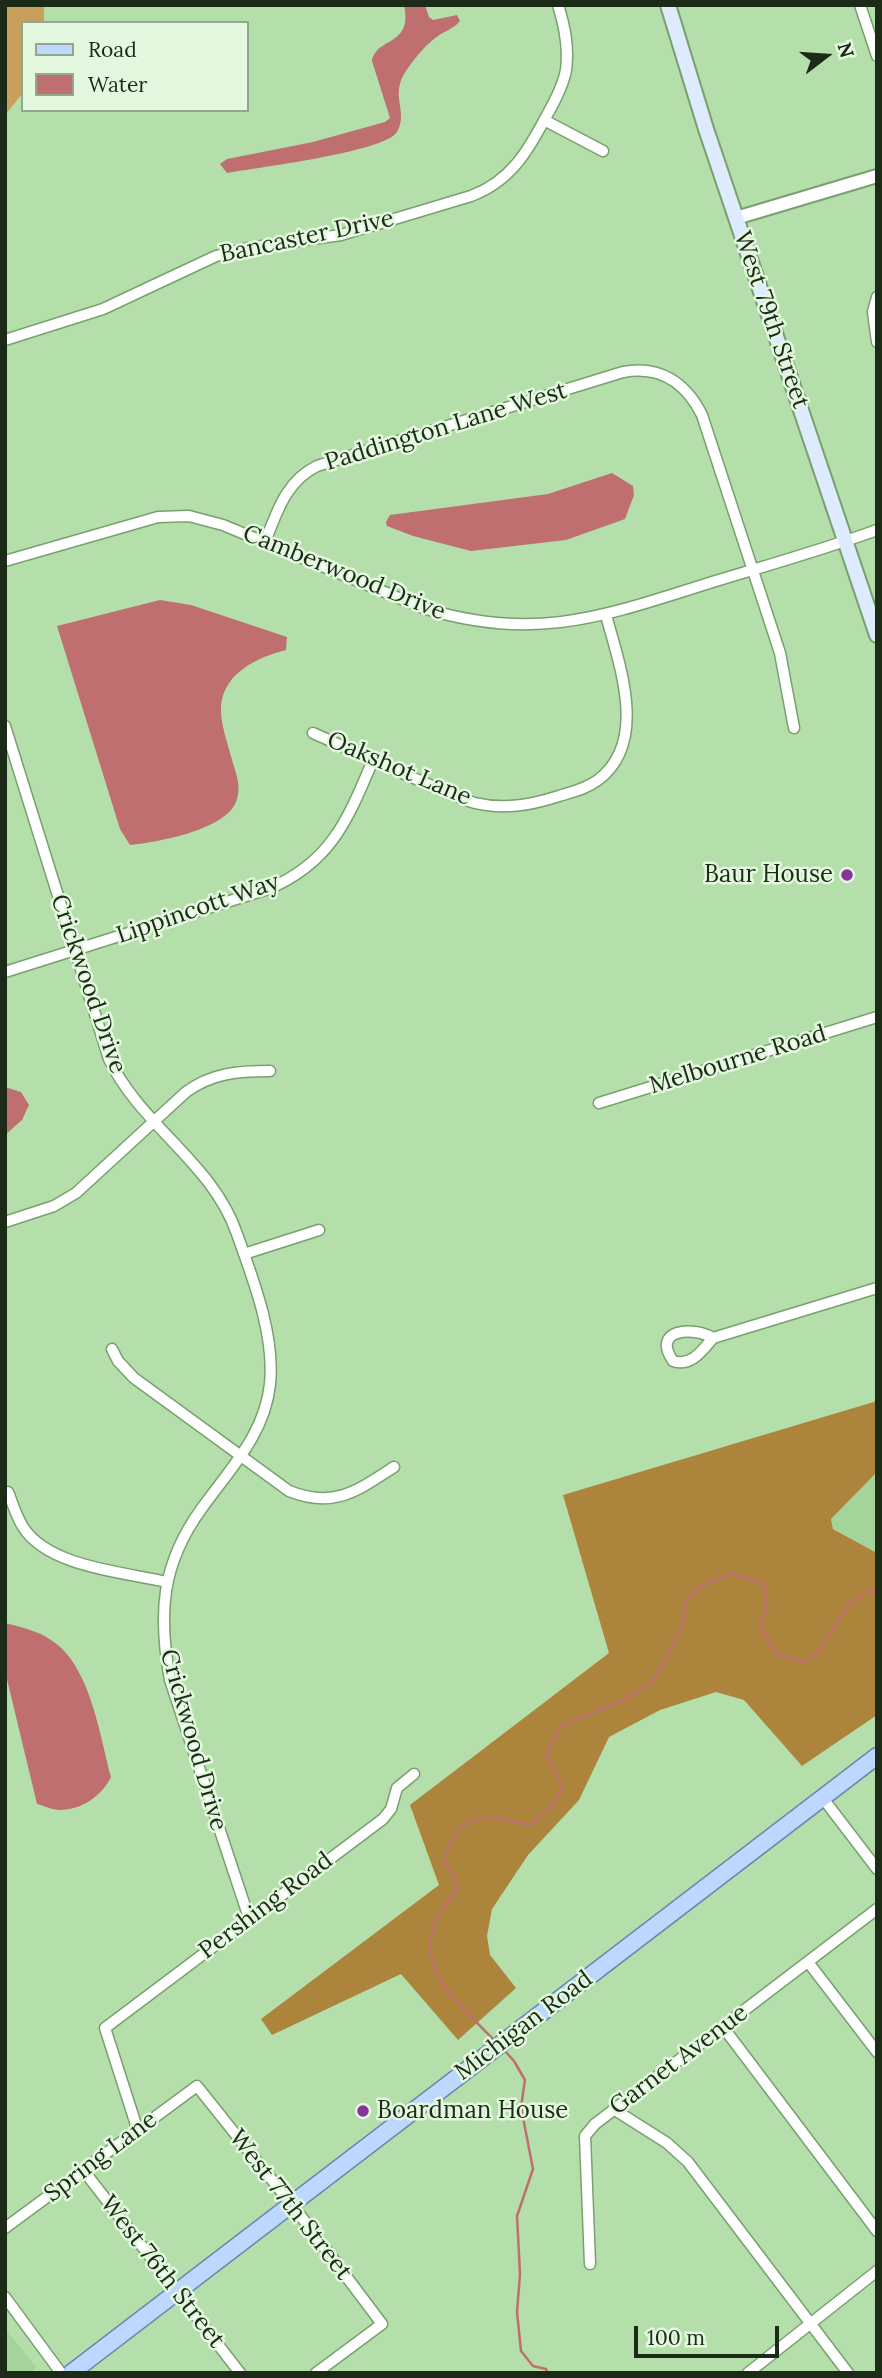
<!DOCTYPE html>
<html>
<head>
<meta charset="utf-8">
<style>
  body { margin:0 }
  #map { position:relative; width:882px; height:2378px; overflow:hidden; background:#b4deaa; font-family:Lora,serif }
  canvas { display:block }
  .frame { position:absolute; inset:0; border:7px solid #1b2b17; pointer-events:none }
  .legend { position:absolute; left:21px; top:21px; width:228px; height:91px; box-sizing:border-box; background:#e3f8de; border:2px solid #93a68e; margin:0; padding:9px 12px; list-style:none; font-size:21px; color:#1b2b17 }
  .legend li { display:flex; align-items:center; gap:14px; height:35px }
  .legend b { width:35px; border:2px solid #93a68e }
  .north { position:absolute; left:791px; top:21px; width:70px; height:70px; -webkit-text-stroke:5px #e3f8de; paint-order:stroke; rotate:73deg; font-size:19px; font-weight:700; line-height:28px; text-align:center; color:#1b2b17 }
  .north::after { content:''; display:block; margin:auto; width:24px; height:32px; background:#1b2b17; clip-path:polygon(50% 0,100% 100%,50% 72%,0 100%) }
  .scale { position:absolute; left:634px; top:2326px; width:145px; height:32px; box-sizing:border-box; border:4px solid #1b2b17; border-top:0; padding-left:9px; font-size:21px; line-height:24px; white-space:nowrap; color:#1b2b17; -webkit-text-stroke:5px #e3f8de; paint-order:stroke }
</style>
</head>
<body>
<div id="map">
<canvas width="882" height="2378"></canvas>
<div class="frame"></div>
<ul class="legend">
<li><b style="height:9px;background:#bed7fe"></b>Road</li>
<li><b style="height:19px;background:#bf6f70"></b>Water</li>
</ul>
<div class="north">N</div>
<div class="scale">100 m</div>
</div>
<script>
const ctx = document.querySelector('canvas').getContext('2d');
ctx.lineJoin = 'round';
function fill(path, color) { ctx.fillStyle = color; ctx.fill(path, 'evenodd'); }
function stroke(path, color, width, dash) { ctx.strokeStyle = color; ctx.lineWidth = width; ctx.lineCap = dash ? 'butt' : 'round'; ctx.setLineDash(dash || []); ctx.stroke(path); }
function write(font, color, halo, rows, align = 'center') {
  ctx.font = font + ' Lora,serif'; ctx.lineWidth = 5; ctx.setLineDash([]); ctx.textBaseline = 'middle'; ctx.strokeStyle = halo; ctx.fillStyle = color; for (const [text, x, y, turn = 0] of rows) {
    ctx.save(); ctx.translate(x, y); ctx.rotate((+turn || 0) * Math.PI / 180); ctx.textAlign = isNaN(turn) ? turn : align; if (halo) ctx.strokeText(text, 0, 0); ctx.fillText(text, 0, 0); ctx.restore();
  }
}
const built = new Path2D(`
  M877,1472V1553L833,1528L831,1519Z
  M5,2328L36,2367L29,2373H5Z`);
const green = new Path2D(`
  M5,5H44V23H23V93L5,115Z`);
const forest = new Path2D(`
  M877,1401V1472L831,1519L833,1529L877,1553V1715L802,1766L744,1700L716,1692L660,1710L609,1737L579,1800L528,1855L492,1909L487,1936L490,1955L516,1988L458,2040L401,1974L272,2035L261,2019L439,1885L410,1805L609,1653L563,1495Z`);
const water = new Path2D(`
  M404,5H425L429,17L433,20L457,15L460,21C454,29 442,32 434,39C423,48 414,59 406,71C389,96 409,111 397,132C385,152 254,168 227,173L220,164L227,159L313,142L385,122L390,118L372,61C377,36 413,47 404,5Z
  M612,473L633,486L634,495L625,519L566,540L471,551L413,536L387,526L386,522L390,515L548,494Z
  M160,600L191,605L287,637L286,650C258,657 223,673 221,707C220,723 228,744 232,760C236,773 242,788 236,802C225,830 158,842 130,845L120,829L57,626Z
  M5,1087L21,1092L29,1105L22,1120L5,1135Z
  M5,1623C21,1627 38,1631 51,1640C90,1664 100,1736 111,1777C102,1796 81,1810 60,1810C53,1810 44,1806 37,1804L5,1671Z`);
const stream = new Path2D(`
  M494,2040C448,1993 397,1952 458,1890L453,1874L444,1861C459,1807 485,1816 531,1825L555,1803L562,1786L546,1754L562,1725L622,1701L651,1683L664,1663L683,1623L686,1600L703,1585L732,1573L765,1585L767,1606L760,1626L776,1654L802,1662L816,1654L850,1603L871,1591L877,1592
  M504,2050L514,2061L525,2080L521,2107L533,2169L517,2216L520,2274L517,2312L521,2351L533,2366L546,2369L548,2373`);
const minor = new Path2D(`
  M860,5L877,56
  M544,120L603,151
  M877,297L873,312L877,342
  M5,340L103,309L216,256L248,248L341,235L471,196C511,181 528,151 547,115C555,101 563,86 566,70C569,47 565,27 558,5
  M265,542C277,512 286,481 317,466L623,372C660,365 686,383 702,415L780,653L794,728
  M5,561L158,517L189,516L223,525L423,608C539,644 609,614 719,580C772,564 825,549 877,530
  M5,726L109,1059C141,1126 213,1163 237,1234C253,1279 275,1335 270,1384C265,1434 230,1469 202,1508C161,1564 158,1614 170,1680L249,1918
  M313,733C347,748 381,764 416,779C435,787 454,797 475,803C504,810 531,805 559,796C572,792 586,789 598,780C649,742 619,664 606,615
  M5,972L268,889C331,863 348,819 373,760
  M599,1103L877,1017
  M5,1222L54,1206L76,1193L186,1092C212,1073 238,1071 270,1071
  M244,1254L319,1230
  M713,1338C693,1326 651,1329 673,1361C691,1367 702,1351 713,1338L877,1288
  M112,1349L118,1361L134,1378L289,1491C334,1509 357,1491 394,1467
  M8,1492C13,1504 16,1516 23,1527C48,1567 124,1572 167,1582
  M822,1797L877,1869
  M808,1962L877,2052
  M723,2027L877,2231
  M615,2110L667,2143L688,2162L848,2373
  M138,2131L105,2028L383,1819L391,1809L397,1788L414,1774
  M84,2171L240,2373
  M5,2228L197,2086L300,2215L382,2324L316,2373
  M590,2264L585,2136L595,2124L877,1909
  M5,2297L61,2373
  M748,2373L877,2271`);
const tertiary = new Path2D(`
  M736,218L877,176`);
const secondary = new Path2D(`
  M668,5L706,129L877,635`);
const primary = new Path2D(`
  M71,2373L877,1756`);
const markers = [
  [847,875,7,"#8a329e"],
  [363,2111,7,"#8a329e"]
];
const streetNames = [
  ["Bancaster Drive",307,237,-12],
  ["West 79th Street",771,320,71],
  ["Paddington Lane West",446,427,-17],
  ["Camberwood Drive",344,573,22],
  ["Oakshot Lane",399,769,23],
  ["Lippincott Way",198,909,-19],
  ["Crickwood Drive",88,984,71],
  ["Melbourne Road",738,1060,-17],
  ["Crickwood Drive",193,1740,74],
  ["Pershing Road",266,1906,-37],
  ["Michigan Road",524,2026,-37],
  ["Garnet Avenue",679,2060,-37],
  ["Spring Lane",101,2157,-37],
  ["West 77th Street",290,2205,52],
  ["West 76th Street",162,2272,52]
];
const poiNames = [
  ["Baur House",833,875],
  ["Boardman House",377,2111,"left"]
];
fill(built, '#a5d49a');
fill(green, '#c8a05b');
fill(forest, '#ad843c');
fill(water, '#bf6f70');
stroke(stream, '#bf6f70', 2.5);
stroke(minor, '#79a06f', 13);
stroke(tertiary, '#79a06f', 16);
stroke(secondary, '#79a06f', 18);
stroke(primary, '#6889ad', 19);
stroke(minor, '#fff', 10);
stroke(tertiary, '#fff', 12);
stroke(secondary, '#deebff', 14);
stroke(primary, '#bed7fe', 16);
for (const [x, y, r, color] of markers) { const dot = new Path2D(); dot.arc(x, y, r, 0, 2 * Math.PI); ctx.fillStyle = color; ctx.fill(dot); stroke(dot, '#e3f8de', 2.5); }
write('24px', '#1b2b17', '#e3f8de', streetNames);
write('24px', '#1b2b17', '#e3f8de', poiNames, 'right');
</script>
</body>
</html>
